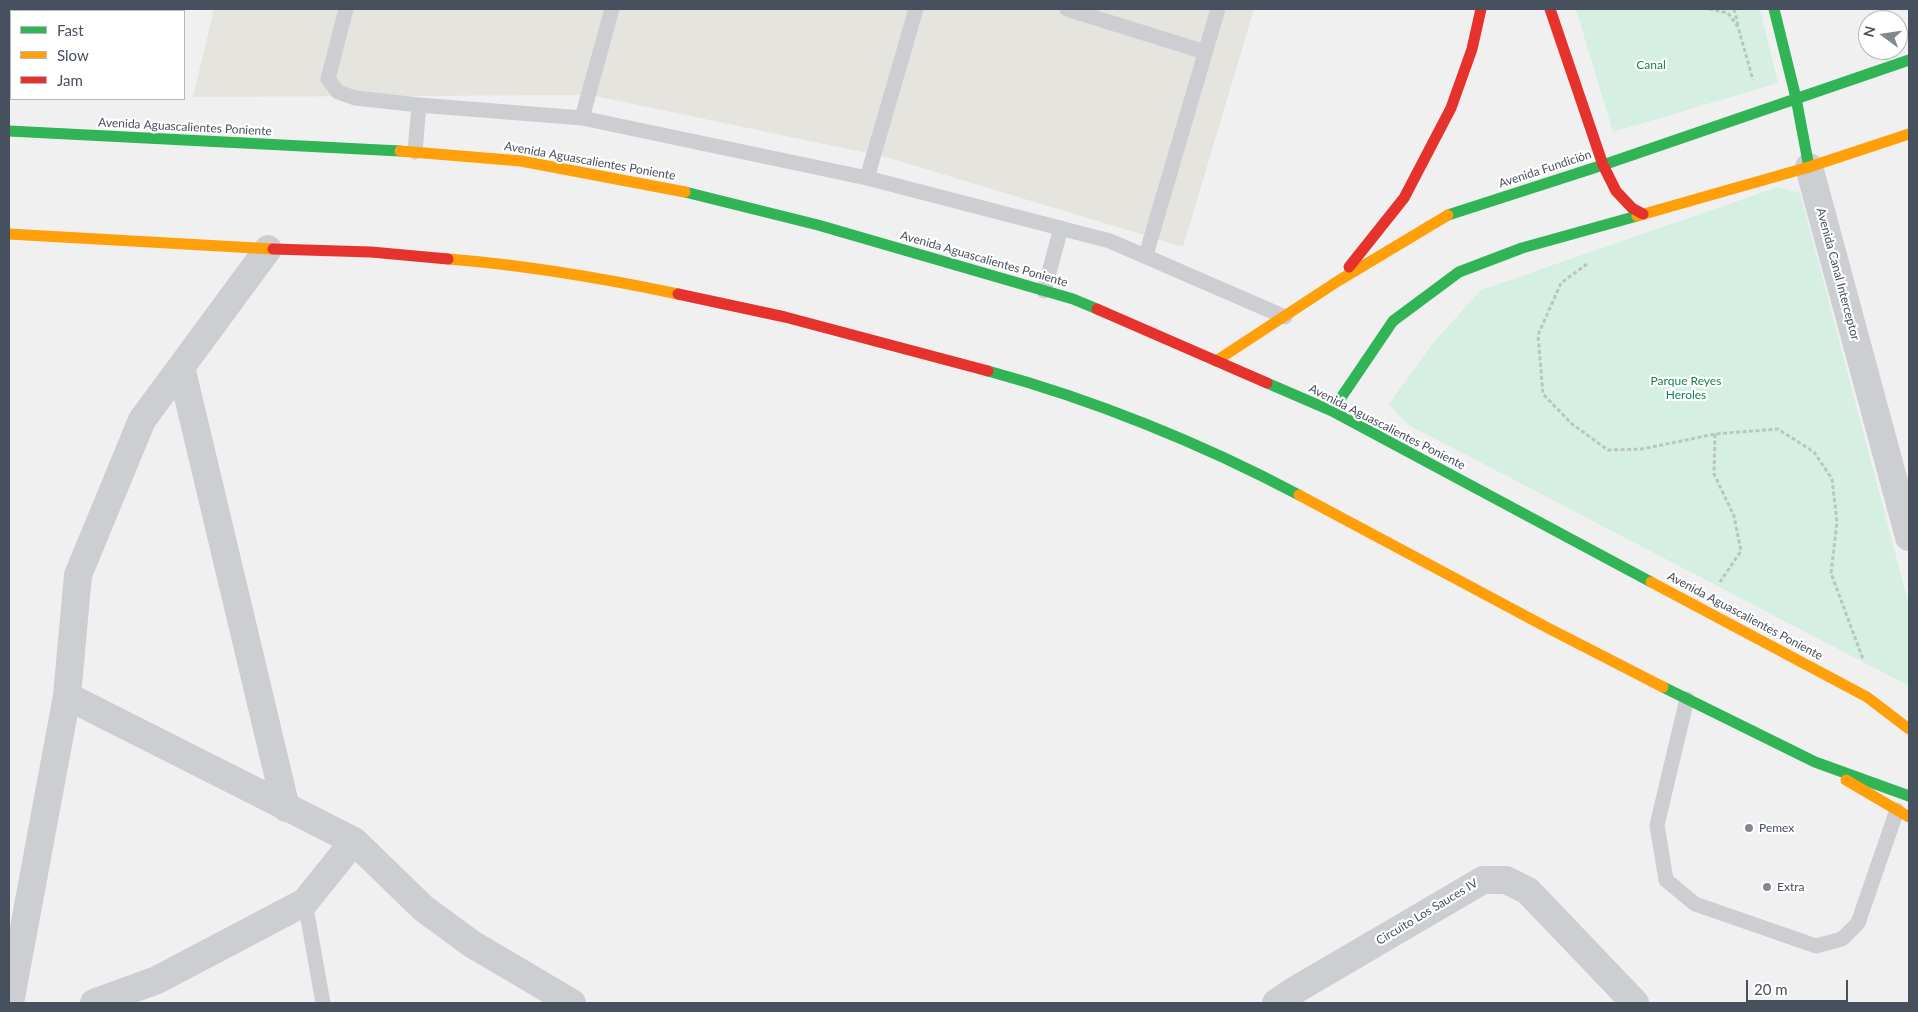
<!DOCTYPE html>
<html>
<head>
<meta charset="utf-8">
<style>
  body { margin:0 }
  #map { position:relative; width:1918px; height:1012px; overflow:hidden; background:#f1f0f0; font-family:Lato,sans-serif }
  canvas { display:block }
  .frame { position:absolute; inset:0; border:10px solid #47505d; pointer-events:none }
  .legend { position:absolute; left:10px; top:10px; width:175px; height:90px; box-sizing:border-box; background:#fff; border:1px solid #b5b9be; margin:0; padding:6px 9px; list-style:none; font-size:15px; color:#47505d }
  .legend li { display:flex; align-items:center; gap:10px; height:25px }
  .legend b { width:25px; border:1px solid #b5b9be }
  .north { position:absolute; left:1858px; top:10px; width:50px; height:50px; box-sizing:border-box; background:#fff; border:1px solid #b5b9be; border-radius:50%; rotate:284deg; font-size:14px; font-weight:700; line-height:20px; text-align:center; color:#47505d }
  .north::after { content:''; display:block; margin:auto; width:18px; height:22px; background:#828890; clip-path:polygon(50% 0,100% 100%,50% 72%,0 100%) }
  .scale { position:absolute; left:1746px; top:980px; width:102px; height:22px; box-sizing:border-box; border:2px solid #47505d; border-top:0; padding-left:6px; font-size:15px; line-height:18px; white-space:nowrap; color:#47505d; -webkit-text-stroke:4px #fff; paint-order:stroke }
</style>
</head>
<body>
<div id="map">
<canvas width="1918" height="1012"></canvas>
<div class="frame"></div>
<ul class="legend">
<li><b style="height:6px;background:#30b455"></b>Fast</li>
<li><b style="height:6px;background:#ff9f0a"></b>Slow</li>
<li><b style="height:6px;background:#e5322d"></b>Jam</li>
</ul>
<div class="north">N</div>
<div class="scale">20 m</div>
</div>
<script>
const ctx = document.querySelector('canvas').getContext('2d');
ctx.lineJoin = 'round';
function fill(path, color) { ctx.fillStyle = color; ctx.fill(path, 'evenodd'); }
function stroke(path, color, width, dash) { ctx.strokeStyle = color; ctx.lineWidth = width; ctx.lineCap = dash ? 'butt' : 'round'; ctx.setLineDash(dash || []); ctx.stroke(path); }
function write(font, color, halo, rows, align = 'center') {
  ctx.font = font + ' Lato,sans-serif'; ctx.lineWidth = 4.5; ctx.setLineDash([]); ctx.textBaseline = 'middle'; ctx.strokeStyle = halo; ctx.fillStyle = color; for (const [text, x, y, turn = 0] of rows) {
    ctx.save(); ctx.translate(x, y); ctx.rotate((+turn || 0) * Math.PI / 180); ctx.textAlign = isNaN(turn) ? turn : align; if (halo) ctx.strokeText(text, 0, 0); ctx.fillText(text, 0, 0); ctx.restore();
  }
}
const commercial = new Path2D(`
  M214,9H1254L1183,247L886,157L590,95L193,97Z`);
const green = new Path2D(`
  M1576,9H1760L1778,83L1613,132Z
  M1778,187L1800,193L1909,605V686L1407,424L1389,404L1433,343L1481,290Z`);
const path = new Path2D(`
  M1709,9L1728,13L1738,27L1753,80
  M1734,9L1738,25
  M1587,264L1561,283L1538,335L1543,394L1572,424L1608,450L1642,449L1715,434L1778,429L1814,452L1832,479L1837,522L1831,573L1863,659
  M1715,434L1714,474L1734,516L1741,551L1720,582`);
const lane = new Path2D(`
  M346,9L328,79L338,92L355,98L419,105L582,118L867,178L1110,241L1285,317
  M1067,9L1205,52
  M582,118L612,9
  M415,152L419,105
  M867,178L916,9
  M1146,255L1218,9
  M1044,291L1061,228
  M1687,699L1657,825L1666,880L1695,904L1816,946L1842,939L1858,923L1897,810
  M305,902L323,1003`);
const street = new Path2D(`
  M1809,167L1909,537
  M268,249L142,420L78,575L67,696L354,841L423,908L472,944L572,1003
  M181,367L286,808
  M10,1003L67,696
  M94,1003L157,980L305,902L354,841
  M1276,1003L1292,992L1483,880H1506L1528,891L1635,1003`);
const fast = new Path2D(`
  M1774,9L1796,98L1809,167
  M9,131L400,151
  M685,192L818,225L1073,299L1097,309
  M1448,215L1603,165L1909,60
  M988,371C1092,399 1203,444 1299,495
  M1267,383L1332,411L1651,582
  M1332,411L1393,321L1459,272L1522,248L1637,216
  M1663,687L1815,762L1909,796`);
const slow = new Path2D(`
  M400,151L521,161L685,192
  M1637,216L1809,167L1909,134
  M9,234L273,249
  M448,259C525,265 602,278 678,294
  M1216,361L1338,281L1448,215
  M1299,495L1548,628L1663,687
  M1651,582L1867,697L1909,729
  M1846,780L1909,817`);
const jam = new Path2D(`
  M1550,9L1603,165L1616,191L1632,208L1643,214
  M273,249L371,252L448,259
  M1349,267L1404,198L1451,108L1472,49L1481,9
  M678,294L785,317L988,371
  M1097,309L1267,383`);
const markers = [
  [1749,828,5,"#828890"],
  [1767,887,5,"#828890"]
];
const parkNames = [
  ["Canal",1651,65],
  ["Parque Reyes",1686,381],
  ["Heroles",1686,395]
];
const streetNames = [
  ["Avenida Aguascalientes Poniente",185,127,3],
  ["Avenida Aguascalientes Poniente",590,161,10],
  ["Avenida Fundición",1545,169,-18],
  ["Avenida Aguascalientes Poniente",984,259,16],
  ["Avenida Canal Interceptor",1838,274,75],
  ["Avenida Aguascalientes Poniente",1387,427,27],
  ["Avenida Aguascalientes Poniente",1745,616,28],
  ["Circuito Los Sauces IV",1427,912,-31]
];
const poiNames = [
  ["Pemex",1759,828],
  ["Extra",1777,887]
];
fill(commercial, '#e5e4de');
fill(green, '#d5efe2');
stroke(path, '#bac5c3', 3, [4, 2.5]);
stroke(lane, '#ccced1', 15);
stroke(street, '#ccced1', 28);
stroke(fast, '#30b455', 11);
stroke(slow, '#ff9f0a', 11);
stroke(jam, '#e5322d', 11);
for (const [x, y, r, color] of markers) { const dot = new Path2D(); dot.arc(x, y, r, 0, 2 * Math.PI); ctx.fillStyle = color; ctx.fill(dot); stroke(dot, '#fff', 2); }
write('12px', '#187e56', '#fff', parkNames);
write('12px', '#47505d', '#fff', streetNames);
write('12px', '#47505d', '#fff', poiNames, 'left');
</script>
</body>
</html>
